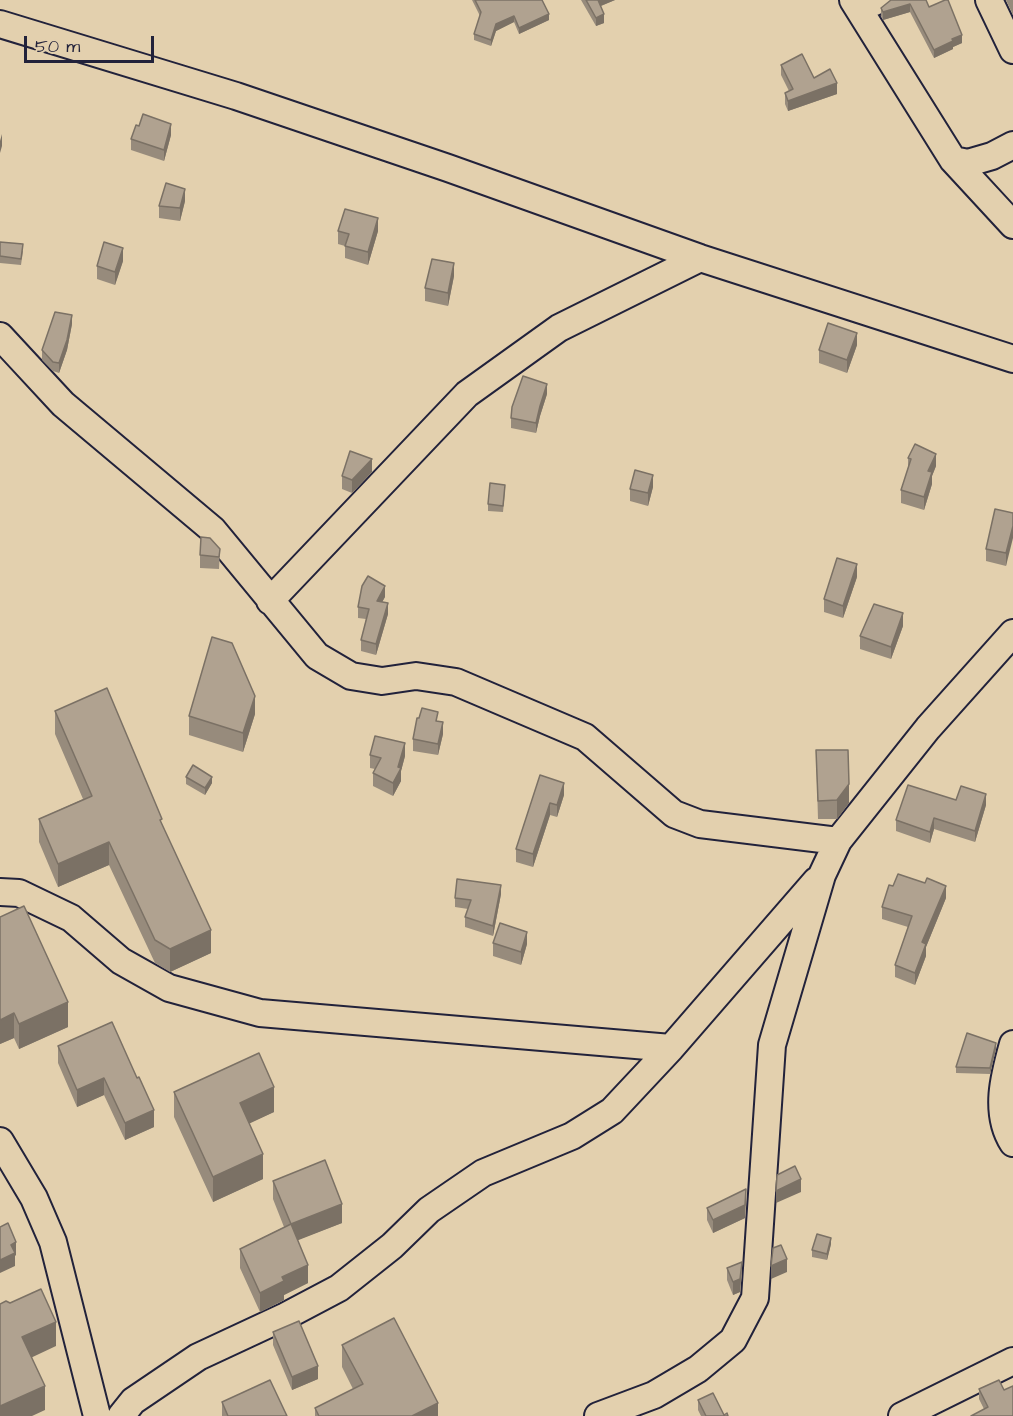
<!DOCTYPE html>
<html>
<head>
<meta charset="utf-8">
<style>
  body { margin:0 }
  #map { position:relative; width:1013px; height:1416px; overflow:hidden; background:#e3d0ae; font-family:"Architects Daughter",sans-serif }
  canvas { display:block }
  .scale { position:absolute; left:24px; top:36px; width:130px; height:27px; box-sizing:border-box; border:3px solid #22223b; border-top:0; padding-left:8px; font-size:18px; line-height:21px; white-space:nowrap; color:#22223b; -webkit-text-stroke:4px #e3d0ae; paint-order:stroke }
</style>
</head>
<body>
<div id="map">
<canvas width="1013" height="1416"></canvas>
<div class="scale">50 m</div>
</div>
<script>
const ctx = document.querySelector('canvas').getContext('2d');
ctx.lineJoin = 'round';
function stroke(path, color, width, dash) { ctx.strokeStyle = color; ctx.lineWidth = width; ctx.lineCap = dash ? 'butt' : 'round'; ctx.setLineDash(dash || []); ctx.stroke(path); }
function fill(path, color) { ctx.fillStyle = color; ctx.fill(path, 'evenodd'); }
const minor = new Path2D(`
  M853,0L953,160L1013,225
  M989,0L1013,50
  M859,9L879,0
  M0,24L236,96L448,168L700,258L1013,359
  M953,160L968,163L992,156L1013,145
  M0,336L63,404L213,530L317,656L351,676L382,681L416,676L456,682L585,737L674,814L700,824L838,841
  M270,601L467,394L559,328L700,258
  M0,892L19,893L71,918L121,961L169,988L260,1013L671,1048
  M1013,1044C1004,1076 994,1113 1013,1143
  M0,1141L34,1198L53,1242L97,1416
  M121,1416L133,1401L198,1357L286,1316L339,1288L392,1246L429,1210L483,1173L572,1136L612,1111L671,1048L816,881
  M598,1416L654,1395L698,1369L733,1340L755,1298L772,1045L822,875L838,841L928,728L1013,633
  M902,1416L1013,1361`);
const wall = new Path2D(`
  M472,0H542L549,20L519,34L514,22L496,31L491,46L474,40V34L480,16Z
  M581,0H615L601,6L604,23L596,26Z
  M1006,0H1013V15Z
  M891,1L929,7L962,43L953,47V49L934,58L910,12L883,20L881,16V8Z
  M781,65L814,78L837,94L788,111L785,104V93L789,91L781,75Z
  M171,135L164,161L131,150V139Z
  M185,201L180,221L159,218V206Z
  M338,231H378L368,265L345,258V246L338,244Z
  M0,242L23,251L21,265L0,263Z
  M123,261L115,285L97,279V266Z
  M454,276L448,306L425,301V288Z
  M72,324L67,350L59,373L53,371L42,360V350Z
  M857,345L847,373L819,363V350Z
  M547,394L540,416L536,433L511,428V418Z
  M908,458L936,466L932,476V484L924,510L901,503V490L908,468Z
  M372,472L352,493L342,489V476Z
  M653,487L648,506L630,501V489Z
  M505,491L503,512L488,511V504Z
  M1013,513L1006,566L986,561V549Z
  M220,549L219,569L200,568V555Z
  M857,577L843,618L824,612V599Z
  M385,597L382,602L388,614L376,655L361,651V640L366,619L358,618V607Z
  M903,626L891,659L860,649V636Z
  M55,711L162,824L211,953L170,972L155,963L109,865L58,887L39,842V819L83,799L55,734Z
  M255,714L243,752L189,735V716Z
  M438,721L443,734L438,755L413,751V739Z
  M816,750L849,803L837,819H818Z
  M370,755L405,756L401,771V781L393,796L373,786V773L375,769L370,768Z
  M540,775L564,795L557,817L550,815L533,867L516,862V849Z
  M186,777L212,783L205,795L186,784Z
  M956,800L986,805L975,842L934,829L930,843L896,831V820Z
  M501,894L493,936L465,927V917L468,909L455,907V898Z
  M946,898L926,947V956L915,985L895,977V965L908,927L882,919V907Z
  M0,917L68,1027L19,1049L14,1038L0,1044Z
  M493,943L527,944L521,965L493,956Z
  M112,1022L154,1127L125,1140L104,1095L77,1107L58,1063V1046Z
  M996,1049L990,1074L956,1073V1067Z
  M174,1092L274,1112L249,1123L263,1179L213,1202L174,1117Z
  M273,1181L342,1223L297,1240L308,1283L284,1295V1300L260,1312L240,1268V1249L284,1227L273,1199Z
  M746,1202L745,1218L713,1233L707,1220V1208Z
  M831,1244L827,1260L812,1257V1250Z
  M727,1268L742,1274L740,1292L733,1295L727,1280Z
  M273,1332L318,1379L292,1390L273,1345Z
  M342,1345L438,1416H315V1408L353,1389L342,1367Z
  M979,1389L1004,1390L1013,1416L984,1409L979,1399Z
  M698,1400L724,1415L728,1416H701L698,1410Z
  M222,1402L287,1416H222Z`);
const shadedWall = new Path2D(`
  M598,0H615L598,7Z
  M910,4V12L883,20V12Z
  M549,14V20L519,34V28Z
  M604,14V23L596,26V18Z
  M514,16V22L496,31L491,46V40L496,24Z
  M962,35V43L953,47V49L934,58V50L952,39Z
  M837,83V94L788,111V101Z
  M171,124V135L164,161V150Z
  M2,134V146L0,153V141Z
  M185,189V201L180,221V208Z
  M378,218V231L368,265V252Z
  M123,248V261L115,285V272Z
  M454,263V276L448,306V293Z
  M72,315V324L67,350L59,373V363Z
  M857,333V345L847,373V360Z
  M547,384V394L540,416L536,433V423L540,406Z
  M936,454V466L932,476V484L924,510V497L928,471Z
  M372,459V472L352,493V480Z
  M653,475V487L648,506V493Z
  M1013,526V538L1006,566V553Z
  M857,564V577L843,618V606Z
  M385,586V597L377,611V601Z
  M388,603V614L376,655V644Z
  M903,613V626L891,659V647Z
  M255,696V714L243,752V733Z
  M443,722V734L438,755V744Z
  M405,743V756L401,771V781L393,796V783Z
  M212,777V783L205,795V788Z
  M564,783V795L557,817V805Z
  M849,784V803L837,819V800Z
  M986,794V805L975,842V831Z
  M550,803V815L533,867V854Z
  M934,818V829L930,843V832Z
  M109,842V865L58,887V864Z
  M501,885V894L493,936V926Z
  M946,886V898L926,947V956L915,985V973L922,942Z
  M211,930V953L170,972V949Z
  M527,932V944L521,965V952Z
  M68,1002V1027L19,1049V1024Z
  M14,1013V1038L0,1044V1020Z
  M996,1043V1049L990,1074V1068Z
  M104,1078V1095L77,1107V1090Z
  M274,1087V1112L240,1128V1103Z
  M154,1110V1127L125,1140V1123Z
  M263,1154V1179L213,1202V1177Z
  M801,1179V1192L776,1203V1191Z
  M746,1189L745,1218L713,1233V1220Z
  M342,1204V1223L291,1243V1224Z
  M831,1238V1244L827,1260V1254Z
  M16,1242V1255L15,1256V1266L0,1273V1260L11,1245Z
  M787,1259V1272L771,1279V1266Z
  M742,1262L740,1292L733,1295V1282Z
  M308,1265V1283L284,1295V1300L260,1312V1293L282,1277Z
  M56,1322V1346L22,1362V1337Z
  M318,1366V1379L292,1390V1377Z
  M45,1386V1410L32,1416H0V1406Z
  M438,1403V1416H412Z`);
const building = new Path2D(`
  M475,0H542L549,14L519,28L514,16L496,24L491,40L474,34L481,12Z
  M586,0H598L604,14L596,18Z
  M891,0H926L929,7L945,0H948L962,35L952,39L953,41L934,50L910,4L883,12L881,8Z
  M802,54L814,78L830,69L837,83L788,101L785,93L793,89L781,65Z
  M143,114L171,124L164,150L131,139L136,125L139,126Z
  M166,183L185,189L180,208L159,206Z
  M345,209L378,218L368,252L345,246L349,234L338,231Z
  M0,242L23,244L21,259L0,256Z
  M104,242L123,248L115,272L97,266Z
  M432,259L454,263L448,293L425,288Z
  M55,312L72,315L67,340L59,363L53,362L42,350Z
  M828,323L857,333L847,360L819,350Z
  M523,376L547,384L540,406L536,423L511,418L512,407Z
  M915,444L936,454L928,471L932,472L924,497L901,490L911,459L908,458Z
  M350,451L372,459L352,480L342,476Z
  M635,470L653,475L648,493L630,489Z
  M490,483L505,485L503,506L488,504Z
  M995,509L1013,513V526L1006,553L986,549Z
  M201,537L210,538L220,549L219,557L200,555Z
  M837,558L857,564L843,606L824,599Z
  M368,576L385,586L377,601L388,603L376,644L361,640L369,609L358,607L362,586Z
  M874,604L903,613L891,647L860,636Z
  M212,637L232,643L255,696L243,733L189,716Z
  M107,688L162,819L160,820L211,930L170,949L155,940L109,842L58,864L39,819L92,796L55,711Z
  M422,708L438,712L436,721L443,722L438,744L413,739L417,718H419Z
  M375,736L405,743L398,767L401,768L393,783L373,773L381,758L370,755Z
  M816,750H848L849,784L837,800L818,801Z
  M193,765L212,777L205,788L186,777Z
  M540,775L564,783L557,805L550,803L533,854L516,849Z
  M908,785L956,800L961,786L986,794L975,831L934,818L930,832L896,820Z
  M898,874L925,883L927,878L946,886L922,942L926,944L915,973L895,965L912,916L882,907L889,885L893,886Z
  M457,879L501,885L493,926L465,917L471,900L455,898Z
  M24,906L68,1002L19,1024L14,1013L0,1020V917Z
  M500,923L527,932L521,952L493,943Z
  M112,1022L137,1078L139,1077L154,1110L125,1123L104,1078L77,1090L58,1046Z
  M967,1033L996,1043L990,1068L956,1067Z
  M259,1053L274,1087L240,1103L263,1154L213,1177L174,1092Z
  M325,1160L342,1204L291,1224L273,1181Z
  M795,1166L801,1179L776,1191L777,1175Z
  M746,1189L745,1205L713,1220L707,1208Z
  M8,1223L16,1242L11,1245L15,1253L0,1260V1227Z
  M291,1224L308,1265L282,1277L284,1281L260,1293L240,1249Z
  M817,1234L831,1238L827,1254L812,1250Z
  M781,1245L787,1259L771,1266L773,1248Z
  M742,1262L740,1279L733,1282L727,1268Z
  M41,1289L56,1322L22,1337L45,1386L0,1406V1304L6,1301L10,1303Z
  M394,1318L438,1403L412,1416H319L315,1408L363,1384L342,1345Z
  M299,1321L318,1366L292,1377L273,1332Z
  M270,1380L287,1416H228L222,1402Z
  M999,1380L1004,1390L1013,1386V1416H971L988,1407L979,1389Z
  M713,1393L724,1415L727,1413L728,1416H706L698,1400Z`);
stroke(minor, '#22223b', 30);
stroke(minor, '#e3d0ae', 26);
fill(wall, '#978b7c');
fill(shadedWall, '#7b7165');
fill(building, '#b0a290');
stroke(building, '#7b7165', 1.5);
</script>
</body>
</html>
